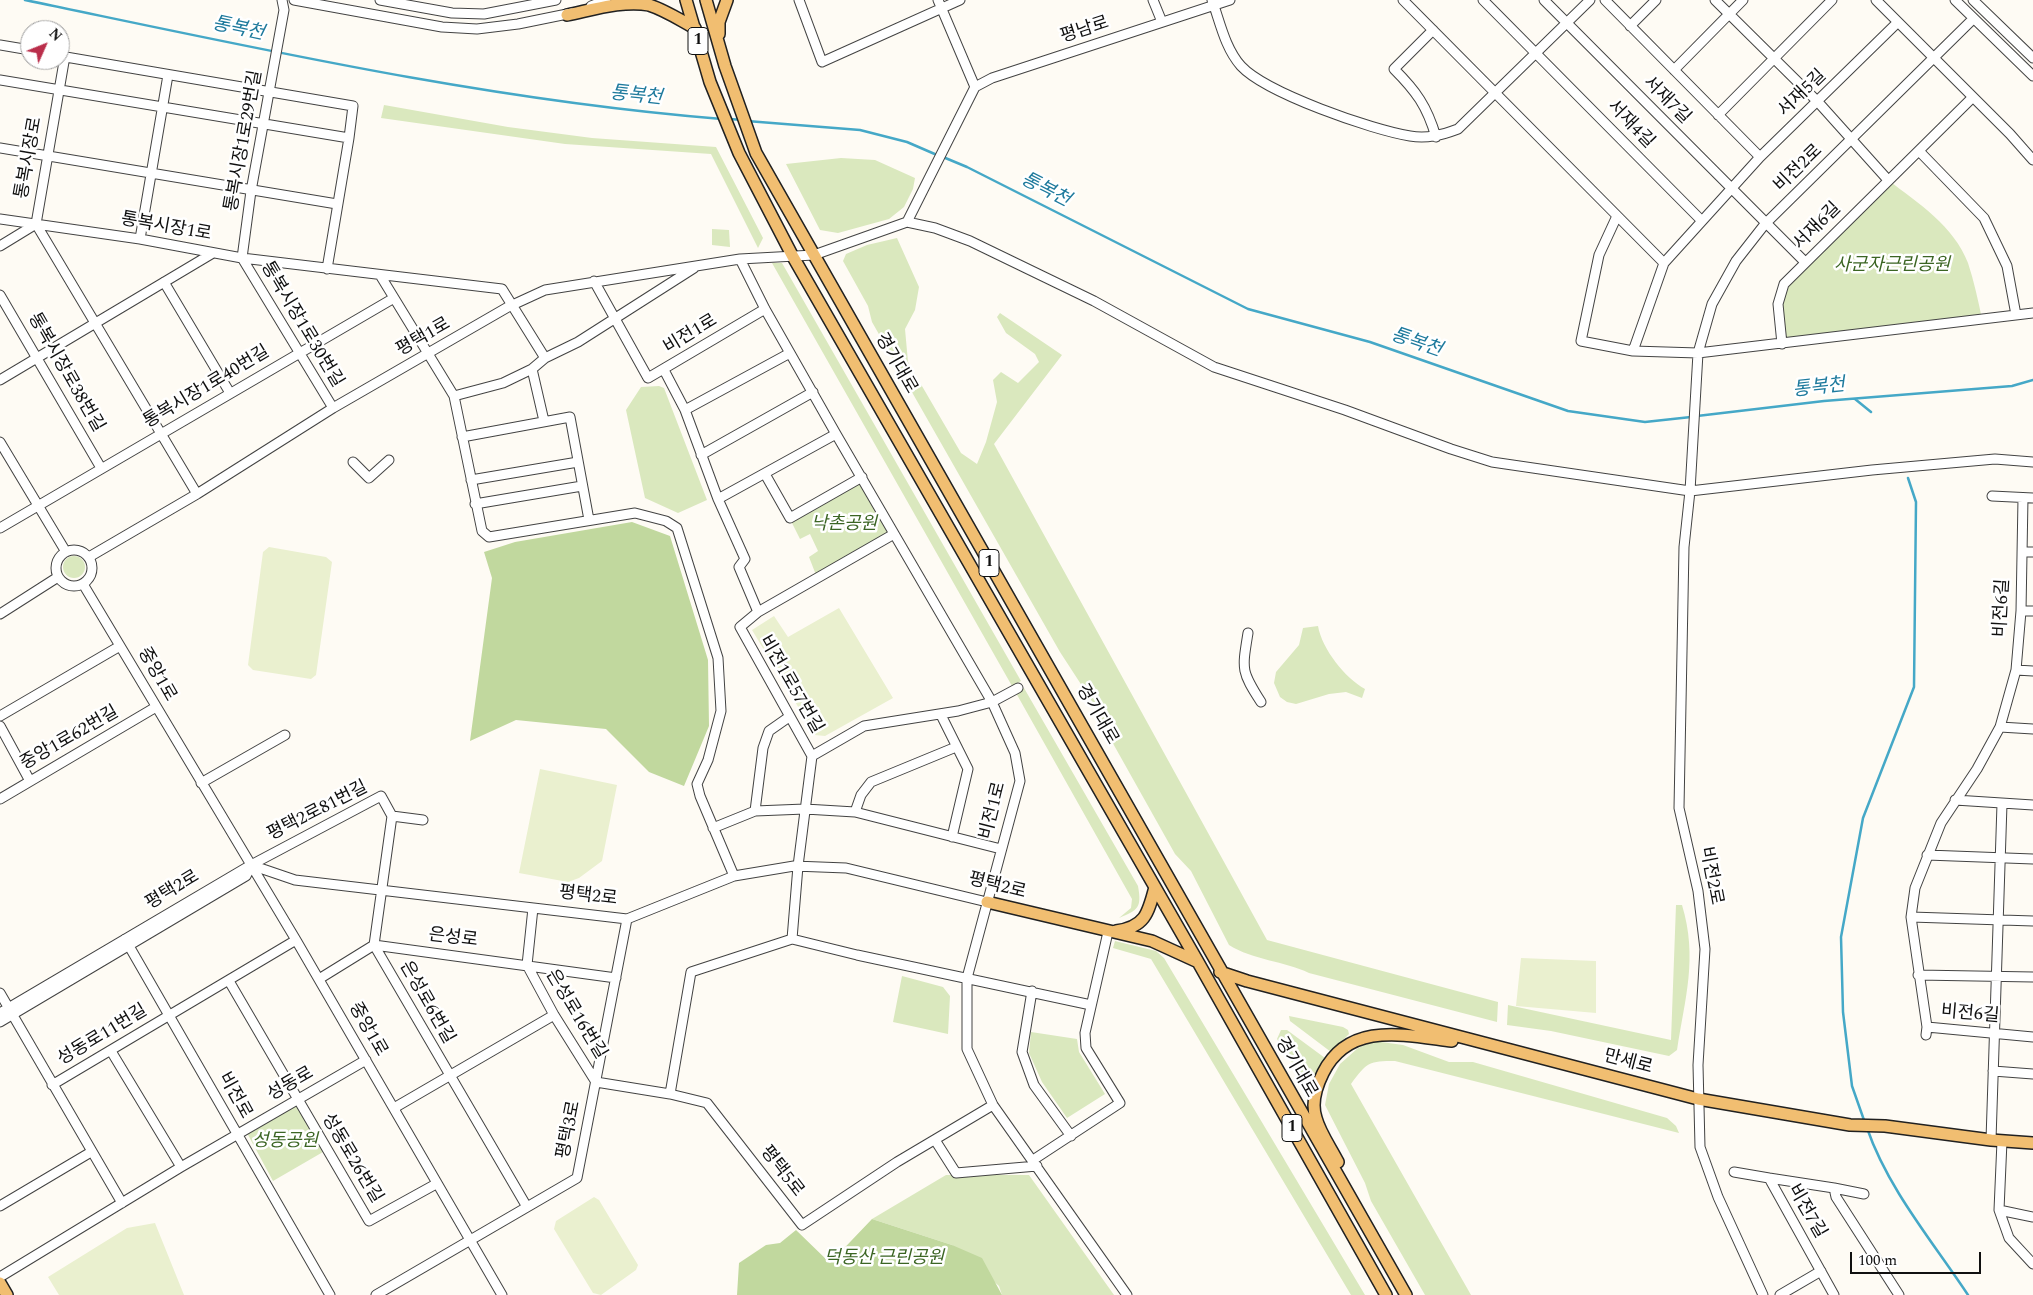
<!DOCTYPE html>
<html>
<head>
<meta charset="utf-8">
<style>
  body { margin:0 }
  #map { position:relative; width:2033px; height:1295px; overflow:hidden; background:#fefbf4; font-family:Spectral,serif }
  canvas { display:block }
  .north { position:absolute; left:20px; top:20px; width:50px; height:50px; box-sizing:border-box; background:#fff; border:1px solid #9f9f9f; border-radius:50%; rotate:46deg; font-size:14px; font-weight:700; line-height:20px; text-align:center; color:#101010 }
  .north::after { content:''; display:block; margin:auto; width:18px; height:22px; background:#ba2e4b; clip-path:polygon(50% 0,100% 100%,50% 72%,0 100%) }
  .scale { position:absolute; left:1850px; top:1252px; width:131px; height:22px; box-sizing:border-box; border:2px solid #101010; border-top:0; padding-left:6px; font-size:15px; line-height:18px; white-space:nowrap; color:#101010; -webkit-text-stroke:4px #fff; paint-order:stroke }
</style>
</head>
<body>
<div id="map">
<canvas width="2033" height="1295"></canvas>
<div class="north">N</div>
<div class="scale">100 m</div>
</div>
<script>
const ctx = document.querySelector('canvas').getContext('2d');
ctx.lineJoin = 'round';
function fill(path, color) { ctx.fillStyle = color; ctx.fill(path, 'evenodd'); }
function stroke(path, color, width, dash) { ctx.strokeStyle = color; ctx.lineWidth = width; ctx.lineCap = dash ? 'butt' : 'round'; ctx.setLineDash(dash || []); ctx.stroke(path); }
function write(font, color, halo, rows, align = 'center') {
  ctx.font = font + ' Spectral,"Noto Sans KR",serif'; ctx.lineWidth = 5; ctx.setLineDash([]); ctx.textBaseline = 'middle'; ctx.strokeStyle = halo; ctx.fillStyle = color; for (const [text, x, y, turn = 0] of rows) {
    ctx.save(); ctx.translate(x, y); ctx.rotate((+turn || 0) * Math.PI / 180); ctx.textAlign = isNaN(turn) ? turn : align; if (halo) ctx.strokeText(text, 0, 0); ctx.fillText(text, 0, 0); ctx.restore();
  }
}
const green = new Path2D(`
  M384,105L508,127L592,138L716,147L763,238L758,248L711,154L565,144L381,118Z
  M841,158L875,160L915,178L913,189L904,207L889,219L838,233L820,230L786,164Z
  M1888,180C1918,203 1954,226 1968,263C1974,281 1978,300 1982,319L1782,344L1778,304L1784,284Z
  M712,229L729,230L730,247L712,245Z
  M897,238L919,287L915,310L905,329L908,362L961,453L977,464L986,442L997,402L993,380L1001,372L1018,383L1039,362L1035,354L1006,333L997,317L1000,313L1062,355L994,444L1267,940L1498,1002L1497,1022L1309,973C1284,961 1253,960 1229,945L1191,871L1175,854L1106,731L1099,712L1060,652L872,322L868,306L843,261L846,254L867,245Z
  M772,263H782L1021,681L1012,686Z
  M659,386L664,388L707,500L678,513L645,498L626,410L641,387Z
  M856,484L863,486L888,531L887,535L816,575L809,557L818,551L810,534L800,539L791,521Z
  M63 567a11 11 0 1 1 22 0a11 11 0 1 1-22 0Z
  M1318,626C1322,649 1345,678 1365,689L1362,698L1346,692L1329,694L1296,704L1287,702L1280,697L1274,683L1276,672L1299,645L1303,628Z
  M1024,688L1138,886C1142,908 1138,910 1119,918L1131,908L1132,899L1016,693Z
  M1676,905H1682C1698,958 1685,998 1677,1050L1669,1056L1551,1031L1507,1025L1508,1005L1671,1040Z
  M1115,941L1156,951L1164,958L1365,1295H1351L1151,959L1113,948Z
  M902,976L943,987L950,996L948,1034L893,1022Z
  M1289,1016L1343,1027L1348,1030L1349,1034L1331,1052L1290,1021Z
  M1281,1030H1287L1325,1058L1313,1085L1309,1089L1277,1039Z
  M1031,1032L1077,1039L1079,1052L1105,1094L1067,1118L1042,1082L1029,1053Z
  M1374,1041L1403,1045L1449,1062H1473L1667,1118L1676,1126L1679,1133L1395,1061C1369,1061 1367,1062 1351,1084L1471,1295H1425L1371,1201L1365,1183L1325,1105L1329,1084L1340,1064L1358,1048Z
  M295,1104L323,1152L273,1181L247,1133Z
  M946,1175H1029L1114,1295H1002L999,1286L952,1245L872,1219Z`);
const forest = new Path2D(`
  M632,522L670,536L708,660L709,726L684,786L649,772L606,729L516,720L470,741L492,578L484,552L515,542Z
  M872,1219L952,1245L982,1258L1002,1295H737L739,1263L766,1245L780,1243L796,1230L830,1263Z`);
const pitch = new Path2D(`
  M269,547L326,557L332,562L316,675L311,679L253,670L248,665L263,552Z
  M839,608L893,698L825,736L815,735L752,630L774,616L788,637Z
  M540,769L617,785L602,861L579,878L568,882L519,873Z
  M1521,958L1596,961V1013L1516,1006Z
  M594,1197L599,1200L638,1265L636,1270L601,1295L593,1293L554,1229L556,1221Z
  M155,1223L184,1295H59L48,1277L127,1228Z`);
const stream = new Path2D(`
  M25,0C256,48 486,100 722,119
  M730,119L742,120
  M747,121L860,130L907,142L937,155
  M943,157L967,167L1248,309L1370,342L1568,411L1645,422L1691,417
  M1855,399L1871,412
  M1697,416L1824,401L2012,386L2033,380
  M1865,1123L1852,1086L1843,1012L1841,937L1863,818L1914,687L1916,502L1908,478
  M1867,1128C1888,1189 1933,1242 1968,1295`);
const minor = new Path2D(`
  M294,0L442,27L477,29L518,24L572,13
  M380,0L452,13L484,14L556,0
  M799,0L822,62L960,0
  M938,0L975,87
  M1153,0L1162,22
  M1212,0C1220,22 1225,48 1241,66C1266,93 1372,130 1410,136C1427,139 1442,135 1458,129L1590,0
  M1403,0L1664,263
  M1483,0L1701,220
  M1544,0L1805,262
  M1605,0L1760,157
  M1715,0L1818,102L1888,180
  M1876,0L2010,134L2033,160
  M1955,0L2033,76
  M1973,0L2033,58
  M591,6L606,0
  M1630,26L1656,0
  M1433,30L1394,69C1416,91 1427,106 1436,137
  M0,45L30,50
  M1674,70L1743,0
  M0,80L349,138L353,106L60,56
  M1718,115L1832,0
  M0,148L337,204
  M1919,151L1984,218L2007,266L2016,315
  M1617,216L1599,255L1581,341L1633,351L1698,353L2033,313
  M0,219L140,239L242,258L502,289L545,358
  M907,222L975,87L992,78L1230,0
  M36,224L197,494
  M140,239L168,75
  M0,246L36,224L65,56
  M242,258L251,191L284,10L282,0
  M242,258L333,408
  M740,259L765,309L836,434L992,702L1015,753L1020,781L967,978V1049L993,1105L1127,1295
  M327,269L349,138
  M380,275L454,396L482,531L489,537L635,513L666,521L677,528L718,658L721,711L708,760L697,784L700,796L734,876
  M594,281L648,378L765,309
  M164,282L230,393
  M0,295L101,468
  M1782,344L1778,304L1784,284L1973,97
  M1633,351L1664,263L1760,157L1898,22
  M532,369L544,421
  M664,370L685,410L718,499L745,559L739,567L758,612
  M0,380L213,253
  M454,396L503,383L532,369L545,358L578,342L694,268
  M685,410L790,353
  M462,437L570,417L589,520
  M0,442L66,552
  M701,455L813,392
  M353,462L369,478L389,460
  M765,474L790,518L862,477
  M471,480L578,462
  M1992,496L2033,498
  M718,499L836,434
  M475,504L582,486
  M0,528L394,298
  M56 568a18 18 0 1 1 36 0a18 18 0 1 1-36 0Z
  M2022,552H2033
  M89,557L197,494L333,408L508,307L545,290L740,259L814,255L907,222L935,228L970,241L1094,301L1214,367L1345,410L1451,449L1492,462L1690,491L1872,470L1995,459L2033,462
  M83,584L296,940L502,1295
  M2021,611H2033
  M0,614L58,577
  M1248,633C1242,670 1241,671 1261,702
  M2016,670L2033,671
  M941,715L968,769L952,837
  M0,716L120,646
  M0,726L30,781
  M2000,727L2033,729
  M812,756L864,726L958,711L992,702L1018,688
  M201,783L285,735
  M0,799L156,707
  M1955,800L2033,805
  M755,811L763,748L769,731L789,717
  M855,812L861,795L871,782L956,747
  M392,816L423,820
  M713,828L755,811L805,809L855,812L1001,849
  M1927,855L2033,859
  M251,865L295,880L627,919L734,876L794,866L846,868L987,902
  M533,908L527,965L554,1015L596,1082L670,1094L707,1103L802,1225L897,1162L993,1105
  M1911,917L2033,921
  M125,939L330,1295
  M792,939L798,866L812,756L740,627L758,612L894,534
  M1918,975L2033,977
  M319,979L374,945L616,978
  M229,981L369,1221L436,1184
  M1032,991L1022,1052L1034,1085L1071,1136
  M0,993L122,1203
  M0,1013L251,865L381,796L392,816L374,945L527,1207
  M0,1022L246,876L251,866
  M1927,1027L2033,1037
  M1926,1035L1927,1027L1911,917L1915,888L1941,823L1977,769L2000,727L2016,670L2021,611L2023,498
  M111,1051L181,1167
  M1993,1071L2033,1074
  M52,1085L296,940
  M670,1094L691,972L792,939L857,955L1091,1005
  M394,1108L554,1015
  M935,1140L956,1173L1037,1166
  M1991,1140L2002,804
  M2002,1141L1999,1210L2009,1238L2033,1264
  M1033,1160L1120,1103L1086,1048L1085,1033L1108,932
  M1734,1172L1769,1178
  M1834,1188L1864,1194
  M0,1206L91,1152
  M1999,1210L2033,1217
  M0,1277L181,1167L366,1060
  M376,1295L577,1178L627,919
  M1763,1295L1718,1197L1700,1147L1698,1065L1705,949L1698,891L1679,808L1684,547L1690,491L1698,353L1712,304L1736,261L1765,224L1973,19
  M1780,1295L1821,1271
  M1834,1295L1769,1178L1834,1188L1836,1197L1899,1295`);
const major = new Path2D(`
  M686,0L710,82L739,153L792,255L1198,962L1386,1295
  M706,0L725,66L756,153L1406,1295
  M567,15C592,10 623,0 649,5C665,10 680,20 695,28
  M719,34V22L727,0
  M987,902L1152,941L1198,962
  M1116,931C1145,927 1148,914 1155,887
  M1220,972L1247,981L1698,1099L1850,1125L1885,1126L1991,1140L2033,1143
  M1338,1162C1331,1148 1320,1133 1316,1118C1311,1103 1316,1087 1323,1073C1349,1021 1404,1035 1452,1041
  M0,1283L7,1295`);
const shields = [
  [698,41,20],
  [989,563,20],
  [1292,1128,20]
];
const shieldNames = [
  ["1",698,41],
  ["1",989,563],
  ["1",1292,1128]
];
const streetNames = [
  ["평남로",1085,31,-18],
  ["서재5길",1803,94,-44],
  ["서재7길",1666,101,45],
  ["서재4길",1630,125,46],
  ["통복시장1로29번길",245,141,-80],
  ["통복시장로",30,158,-80],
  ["비전2로",1799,169,-44],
  ["서재6길",1818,227,-45],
  ["통복시장1로",166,228,10],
  ["통복시장1로30번길",301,325,59],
  ["비전1로",691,335,-31],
  ["평택1로",424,338,-30],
  ["경기대로",895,364,60],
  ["통복시장로38번길",65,373,60],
  ["통복시장1로40번길",207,388,-31],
  ["비전6길",2003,608,-87],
  ["중앙1로",156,675,60],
  ["비전1로57번길",790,685,60],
  ["경기대로",1096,715,60],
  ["중앙1로62번길",70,739,-30],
  ["비전1로",994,811,-76],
  ["평택2로81번길",318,812,-27],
  ["비전2로",1710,876,79],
  ["평택2로",997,887,14],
  ["평택2로",173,891,-31],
  ["평택2로",588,897,7],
  ["은성로",453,939,7],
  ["은성로6번길",426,1003,60],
  ["은성로16번길",575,1015,59],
  ["비전6길",1970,1015,5],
  ["중앙1로",367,1030,60],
  ["성동로11번길",103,1036,-31],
  ["만세로",1628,1063,15],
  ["경기대로",1295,1068,60],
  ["성동로",291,1085,-30],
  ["비전로",234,1096,61],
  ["평택3로",570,1130,-79],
  ["성동로26번길",351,1159,59],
  ["평택5로",781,1172,52],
  ["비전7길",1806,1212,60]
];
const parkNames = [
  ["사군자근린공원",1892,266],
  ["낙촌공원",844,525],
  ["성동공원",285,1142],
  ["덕동산 근린공원",884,1259]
];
const waterNames = [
  ["통복천",238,30,12],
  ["통복천",636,97,6],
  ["통복천",1045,191,27],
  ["통복천",1416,344,19],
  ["통복천",1819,389,-6]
];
fill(green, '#dae8be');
fill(forest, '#c1d89e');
fill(pitch, '#eaf0cf');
stroke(stream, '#45a8c7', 2.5);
stroke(minor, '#434343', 11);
stroke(major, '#212121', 14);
stroke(minor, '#fff', 9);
stroke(major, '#f1be71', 11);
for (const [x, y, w] of shields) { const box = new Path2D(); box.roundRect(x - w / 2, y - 13.5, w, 27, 4); ctx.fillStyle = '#fff'; ctx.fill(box); stroke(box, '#101010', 1); }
write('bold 16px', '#101010', null, shieldNames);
write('18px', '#101010', '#fff', streetNames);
write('italic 18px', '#3b6523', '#fff', parkNames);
write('italic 19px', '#1e7a9d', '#fff', waterNames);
</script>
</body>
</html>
